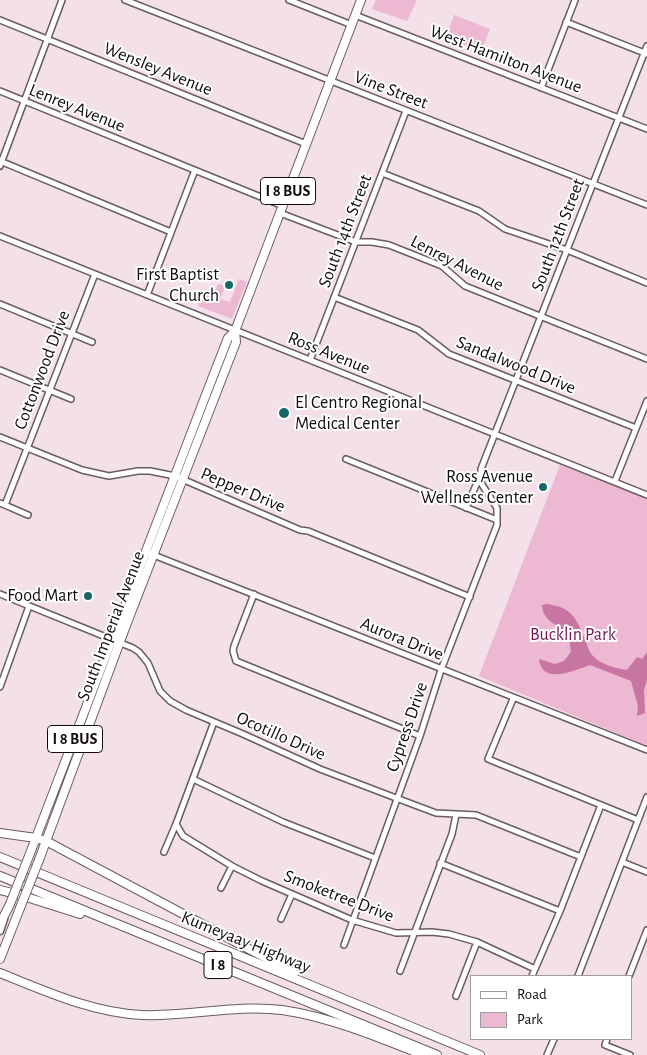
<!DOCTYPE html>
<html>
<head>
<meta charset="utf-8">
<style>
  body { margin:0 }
  #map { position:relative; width:647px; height:1055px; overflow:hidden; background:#f3e0e9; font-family:"Alegreya Sans",sans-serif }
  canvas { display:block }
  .legend { position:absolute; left:470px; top:975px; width:162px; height:65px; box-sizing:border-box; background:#fff; border:1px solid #a09d9f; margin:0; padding:6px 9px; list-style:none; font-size:15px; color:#110b0e }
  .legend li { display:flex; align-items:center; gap:10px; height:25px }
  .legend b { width:25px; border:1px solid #a09d9f }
</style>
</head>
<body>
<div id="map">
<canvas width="647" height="1055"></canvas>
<ul class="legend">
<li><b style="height:6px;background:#fff"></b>Road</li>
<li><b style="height:14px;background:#ecb8d2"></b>Park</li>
</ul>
</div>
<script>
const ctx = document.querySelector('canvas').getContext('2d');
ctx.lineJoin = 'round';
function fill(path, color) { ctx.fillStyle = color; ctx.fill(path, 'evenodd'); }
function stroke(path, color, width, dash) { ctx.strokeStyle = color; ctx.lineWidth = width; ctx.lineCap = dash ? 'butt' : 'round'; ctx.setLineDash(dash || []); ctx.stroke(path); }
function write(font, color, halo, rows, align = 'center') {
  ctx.font = font + ' "Alegreya Sans",sans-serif'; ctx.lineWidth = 4; ctx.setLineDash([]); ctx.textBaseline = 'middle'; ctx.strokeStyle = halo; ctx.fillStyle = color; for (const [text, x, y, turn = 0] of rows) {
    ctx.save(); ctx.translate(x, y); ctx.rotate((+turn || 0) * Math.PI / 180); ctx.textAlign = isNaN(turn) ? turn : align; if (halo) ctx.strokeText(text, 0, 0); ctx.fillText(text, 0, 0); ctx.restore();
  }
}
const green = new Path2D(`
  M376,0H417L407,21L372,9Z
  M454,15L490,29L481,52L446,38Z
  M239,279L247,282L232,319L198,306L203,293L213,296L218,284L225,286L220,299L230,302Z
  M560,465L647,499V746L479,676Z`);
const water = new Path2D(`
  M546,604C570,607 575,615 584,637C587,643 588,650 592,655C601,665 615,668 627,670L637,657L642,659L647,652V679L644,691L645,713L637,716L638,706L631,681L590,665C575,670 542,686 539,659L555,664L564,661L571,652C570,646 570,640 567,636C559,623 543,623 542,605Z`);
const minor = new Path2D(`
  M125,0L647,205
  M289,0L352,25
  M355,15L647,129
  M0,20L306,144
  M566,22L647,54
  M541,88L575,0
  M0,91L283,206
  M0,161L171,232
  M0,166L62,0
  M382,173L479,211L505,229L567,250L647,283
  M280,213L356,242H372L389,245L442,266L465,286L647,359
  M0,236L647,495
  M147,295L195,170
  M334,297L418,330L449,354L636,428
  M0,304L92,342
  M310,360L406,111
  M0,370L71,399
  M0,437L82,470L109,476L138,471H150L175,476L300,530L308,531L470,597
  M346,459L497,520
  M615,481L647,401
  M0,503L28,515
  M5,505L95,274
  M466,508L480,476
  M146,552L647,750
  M0,594L133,648L139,652L148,663L160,691L170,701L186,710L243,734L320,769L396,798L436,813L476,815L581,857
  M254,594L234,646L233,651L236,661L420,736
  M0,687L29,606
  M513,699L488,759L638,820
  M193,779L283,822L375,858
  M176,824L183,836L232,866L262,881L352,920L396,933L432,932L449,934L477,942L535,969
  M164,852L176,824L214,722
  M622,862L647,872
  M440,863L560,911
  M221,888L232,866
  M281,919L292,894
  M344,945L420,736L441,670L497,525V508L481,483V469L647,46
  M400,971L452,834L456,815
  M532,976L560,911L601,805
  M578,976L647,797
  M629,976L647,930
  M456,996L477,942
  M607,1039L605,1045L630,1055
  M547,1055L554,1039`);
const major = new Path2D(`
  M0,931L4,919`);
const highway = new Path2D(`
  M0,833L36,838L46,841L294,973
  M29,856L212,379L228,338L235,331L361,0
  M0,857L480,1055
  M39,860L125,628L236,342L235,331
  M0,876L437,1055
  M0,890L20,895L80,914
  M0,924L10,904
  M0,959L20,908
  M0,973C45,991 93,1013 142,1015C188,1017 235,1004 282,1010C330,1017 378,1037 423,1055`);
const highwayBridge = new Path2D(`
  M10,904L29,856
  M20,908L39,860`);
const markers = [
  [229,285,5,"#186668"],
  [284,413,6,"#186668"],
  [543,487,5,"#186668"],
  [88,596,5,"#186668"]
];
const shields = [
  [288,191,55],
  [75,739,55],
  [218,965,28]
];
const shieldNames = [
  ["I 8 BUS",288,191],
  ["I 8 BUS",75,739],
  ["I 8",218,965]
];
const streetNames = [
  ["West Hamilton Avenue",506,59,21],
  ["Wensley Avenue",158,69,22],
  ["Vine Street",391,90,21],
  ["Lenrey Avenue",77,108,22],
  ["South 14th Street",345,231,-69],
  ["South 12th Street",558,235,-69],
  ["Lenrey Avenue",457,263,27],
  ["Ross Avenue",329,353,22],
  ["Sandalwood Drive",516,365,22],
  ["Cottonwood Drive",42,370,-69],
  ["Pepper Drive",243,490,23],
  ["South Imperial Avenue",111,626,-69],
  ["Aurora Drive",402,639,22],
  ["Cypress Drive",407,727,-71],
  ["Ocotillo Drive",281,736,24],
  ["Smoketree Drive",339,896,21],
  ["Kumeyaay Highway",246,942,22]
];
const poiNames = [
  ["First Baptist",219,275],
  ["Church",219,296],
  ["El Centro Regional",295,403,"left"],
  ["Medical Center",295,424,"left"],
  ["Ross Avenue",533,477],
  ["Wellness Center",533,498],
  ["Food Mart",78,596]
];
const parkNames = [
  ["Bucklin Park",573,635]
];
fill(green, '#ecb8d2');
fill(water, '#c776a2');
stroke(minor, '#6b5b63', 8);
stroke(major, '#6b5b63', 9);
stroke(highway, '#6b5b63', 10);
stroke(minor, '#fff', 5);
stroke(major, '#fff', 6);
stroke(highway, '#fff', 8);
stroke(highwayBridge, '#6b5b63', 10, []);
stroke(highwayBridge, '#fff', 8);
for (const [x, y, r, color] of markers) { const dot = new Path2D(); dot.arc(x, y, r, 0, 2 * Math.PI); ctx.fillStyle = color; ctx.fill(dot); stroke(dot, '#fff', 2); }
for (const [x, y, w] of shields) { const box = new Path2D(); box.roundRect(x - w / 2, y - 13.5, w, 27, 4); ctx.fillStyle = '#fff'; ctx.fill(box); stroke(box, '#110b0e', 1); }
write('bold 16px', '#110b0e', null, shieldNames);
write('18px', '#110b0e', '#fff', streetNames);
write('18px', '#110b0e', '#fff', poiNames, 'right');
write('18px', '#781555', '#fff', parkNames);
</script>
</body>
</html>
